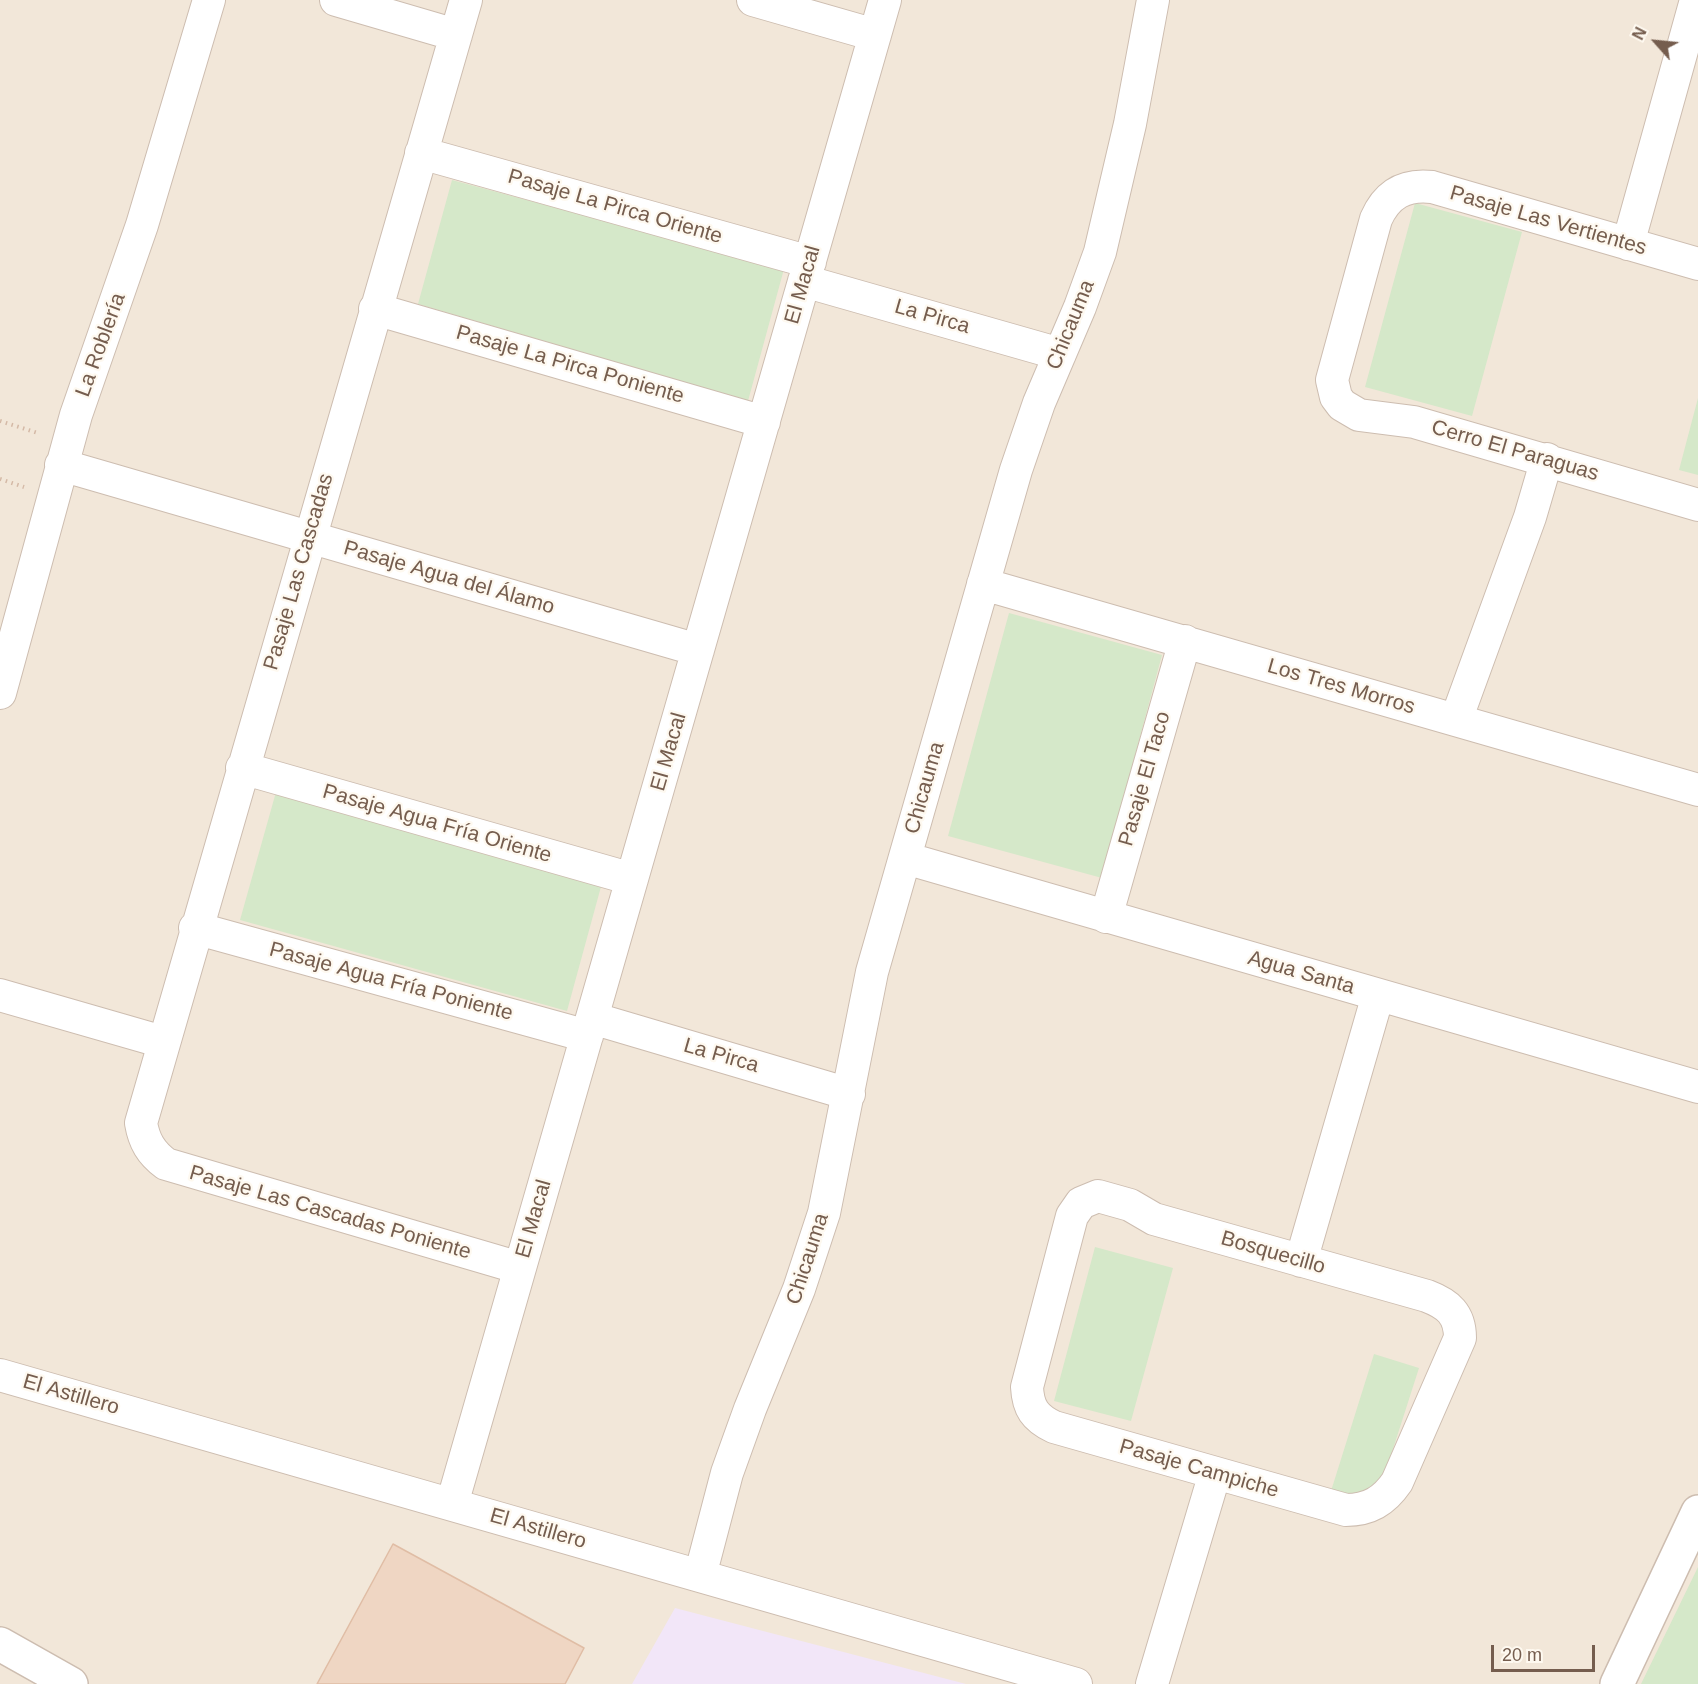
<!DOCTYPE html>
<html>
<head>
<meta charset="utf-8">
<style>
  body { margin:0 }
  #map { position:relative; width:1698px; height:1684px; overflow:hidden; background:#fbf5ea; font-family:Helvetica,sans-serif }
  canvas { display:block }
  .north { position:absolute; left:1626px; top:12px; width:60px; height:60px; -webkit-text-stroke:4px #fef9f0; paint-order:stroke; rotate:297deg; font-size:16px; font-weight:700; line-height:24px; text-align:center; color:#755d4e }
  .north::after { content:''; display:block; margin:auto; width:21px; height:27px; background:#755d4e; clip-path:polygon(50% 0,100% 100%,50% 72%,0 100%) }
  .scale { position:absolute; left:1491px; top:1645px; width:104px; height:27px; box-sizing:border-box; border:3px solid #755d4e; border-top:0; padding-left:8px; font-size:18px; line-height:21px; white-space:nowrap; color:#755d4e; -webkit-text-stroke:4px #fef9f0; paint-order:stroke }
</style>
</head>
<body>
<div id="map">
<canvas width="1698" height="1684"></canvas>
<div class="north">N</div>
<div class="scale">20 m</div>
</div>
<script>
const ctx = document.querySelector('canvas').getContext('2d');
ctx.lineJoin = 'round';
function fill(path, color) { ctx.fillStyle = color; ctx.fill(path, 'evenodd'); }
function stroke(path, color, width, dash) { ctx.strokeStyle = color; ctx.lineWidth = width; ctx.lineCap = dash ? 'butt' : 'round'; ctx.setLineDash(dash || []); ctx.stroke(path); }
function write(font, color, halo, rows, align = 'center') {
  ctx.font = font + ' Helvetica,sans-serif'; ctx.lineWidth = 4.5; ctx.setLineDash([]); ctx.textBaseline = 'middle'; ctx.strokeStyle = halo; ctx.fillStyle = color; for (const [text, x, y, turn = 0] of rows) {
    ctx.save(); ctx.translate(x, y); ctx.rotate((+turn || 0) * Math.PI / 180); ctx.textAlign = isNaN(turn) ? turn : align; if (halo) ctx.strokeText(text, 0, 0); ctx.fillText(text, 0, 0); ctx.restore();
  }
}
const residential = new Path2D(`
  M0,0H1698V1684H0Z`);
const education = new Path2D(`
  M675,1608L966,1684H632Z`);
const green = new Path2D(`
  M452,180L784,269L748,401L418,304Z
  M1415,203L1522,232L1472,416L1365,387Z
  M1698,398V475L1679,470Z
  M1009,613L1162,655L1102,878L948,836Z
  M276,792L602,883L567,1011L240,920Z
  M1095,1247L1173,1268L1131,1421L1054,1401Z
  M1374,1354L1419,1368L1384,1477L1359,1495L1331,1491Z
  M1698,1567V1684H1641Z`);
const building = new Path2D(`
  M393,1544L584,1648L565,1684H317Z`);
const path = new Path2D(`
  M0,421L38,433
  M0,479L24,487`);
const minor = new Path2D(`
  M336,0L456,35
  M466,0L141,1123C144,1141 151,1153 166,1164L520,1268
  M753,0L875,35
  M421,153L810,262
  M1628,244L1696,0
  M1698,264L1432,187C1405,184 1387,194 1376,219L1332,380L1336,397L1342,405L1359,415L1414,422L1698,505
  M804,281L1060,354
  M375,309L764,422
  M61,465L698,650
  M983,584L1698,790
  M0,693L76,415L142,225L209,0
  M1456,720L1530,517L1547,459
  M242,768L632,879
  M905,858L1698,1087
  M1106,917L1185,641
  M195,928L587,1036
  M0,995L163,1042
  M592,1018L849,1094
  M1098,1196L1130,1205L1154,1219L1427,1296C1448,1304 1460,1314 1460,1338L1397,1482C1384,1501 1369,1510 1346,1510L1054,1427C1035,1418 1028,1408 1027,1387L1072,1216L1081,1203Z
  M1301,1261L1378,995
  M0,1375L1076,1684
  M452,1504L885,0
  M700,1576L727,1473L750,1409L799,1289L824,1213L872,972L1016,470L1039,403L1080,307L1100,252L1130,124L1153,0
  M1152,1684L1215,1473`);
const tertiary = new Path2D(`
  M0,1644L71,1684
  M1617,1684L1698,1512`);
const streetNames = [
  ["Pasaje La Pirca Oriente",615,207,16],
  ["Pasaje Las Vertientes",1548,221,16],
  ["El Macal",803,285,-74],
  ["La Pirca",932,317,16],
  ["Chicauma",1071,325,-68],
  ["La Roblería",101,345,-70],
  ["Pasaje La Pirca Poniente",570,365,16],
  ["Cerro El Paraguas",1515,451,16],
  ["Pasaje Las Cascadas",299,572,-74],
  ["Pasaje Agua del Álamo",449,578,16],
  ["Los Tres Morros",1341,687,16],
  ["El Macal",669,752,-74],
  ["Pasaje El Taco",1145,779,-74],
  ["Chicauma",925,788,-74],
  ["Pasaje Agua Fría Oriente",437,824,16],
  ["Agua Santa",1301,973,16],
  ["Pasaje Agua Fría Poniente",391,982,15],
  ["La Pirca",721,1056,16],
  ["Pasaje Las Cascadas Poniente",330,1213,16],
  ["El Macal",534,1219,-74],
  ["Bosquecillo",1273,1253,16],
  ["Chicauma",808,1259,-72],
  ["El Astillero",71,1395,16],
  ["Pasaje Campiche",1199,1469,16],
  ["El Astillero",538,1529,16]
];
fill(residential, '#f2e7d9');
fill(education, '#f2e6f8');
fill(green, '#d5e8c9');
fill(building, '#efd6c3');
stroke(building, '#e0bda5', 1.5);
stroke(minor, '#cdbdb0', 34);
stroke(tertiary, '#cdbdb0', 36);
stroke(path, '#d4b9a6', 4, [1.5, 4.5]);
stroke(minor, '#fff', 32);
stroke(tertiary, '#fff', 33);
write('21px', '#755d4e', '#fef9f0', streetNames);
</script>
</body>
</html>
